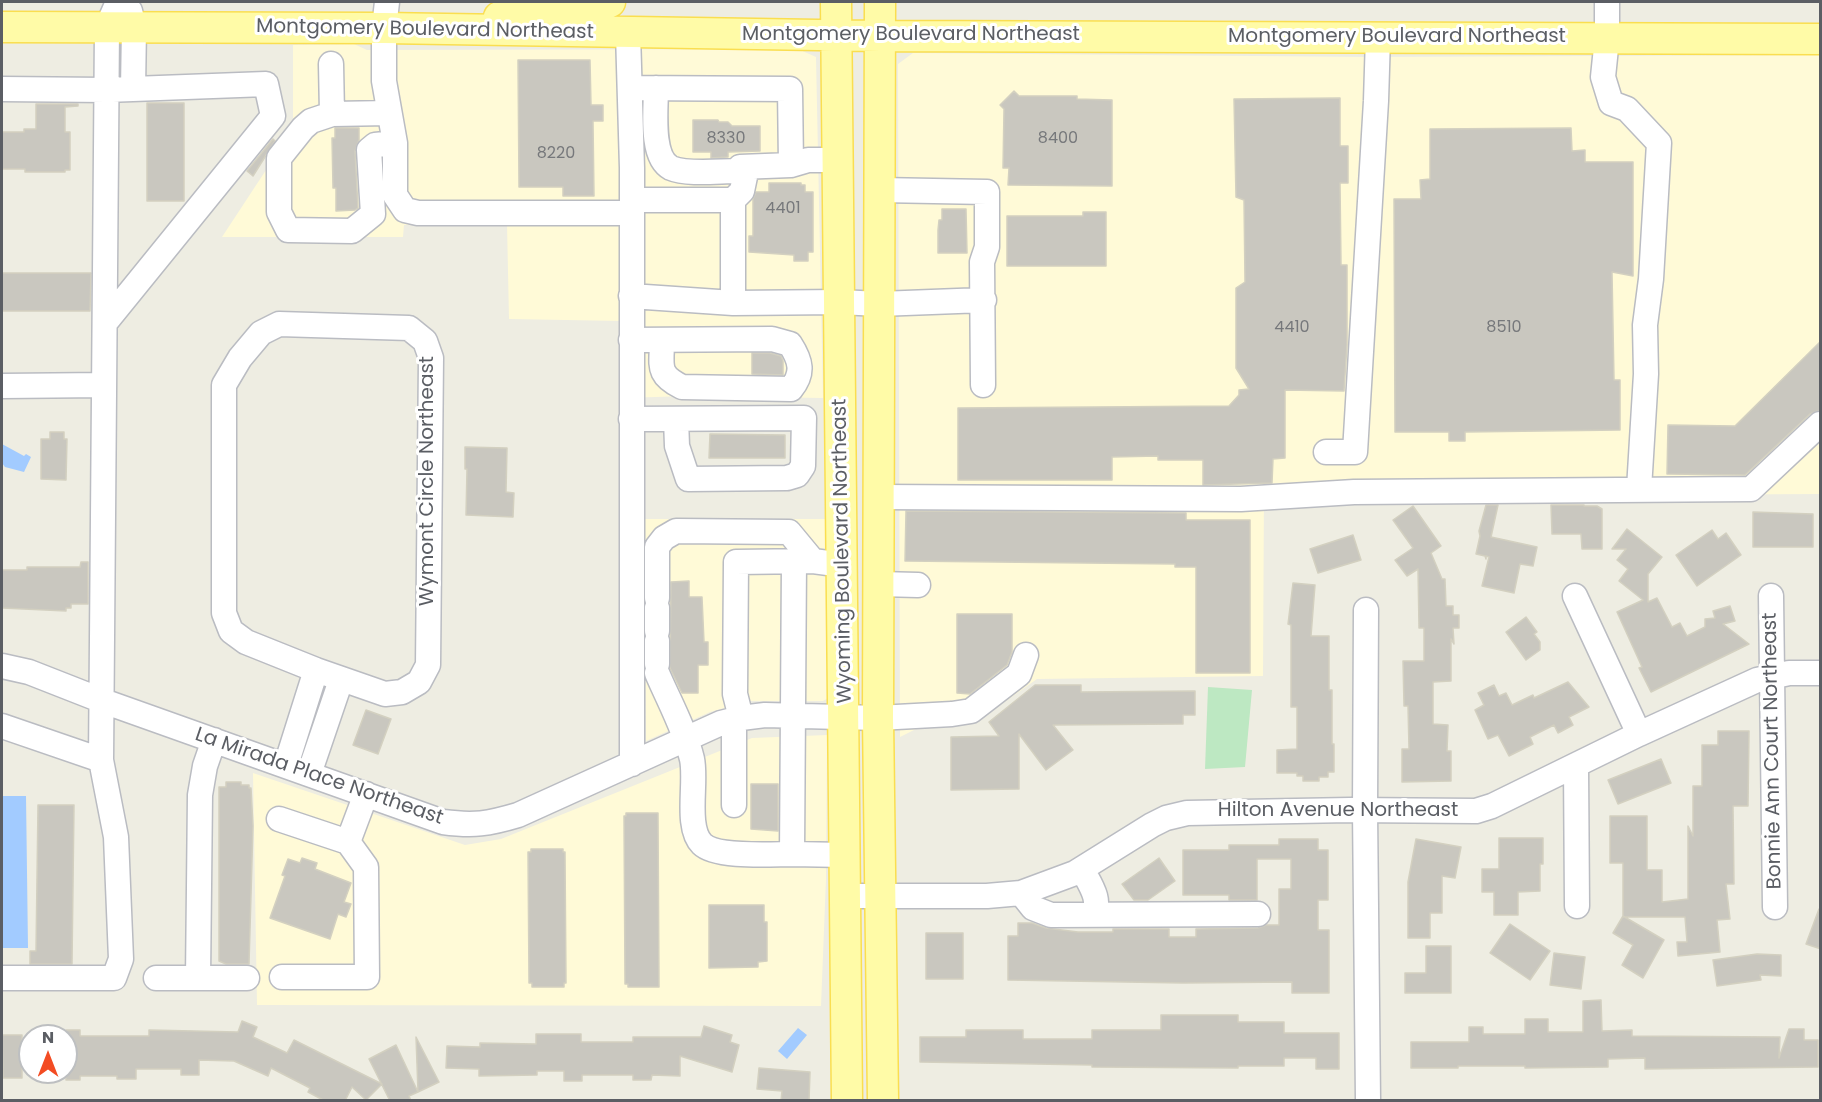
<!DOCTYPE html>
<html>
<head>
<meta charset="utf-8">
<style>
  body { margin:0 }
  #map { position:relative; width:1822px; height:1102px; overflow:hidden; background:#eeede2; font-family:Poppins,sans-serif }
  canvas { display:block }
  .frame { position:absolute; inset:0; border:3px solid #5b5e64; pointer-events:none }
  .north { position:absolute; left:18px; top:1024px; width:60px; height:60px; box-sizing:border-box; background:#fff; border:2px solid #bdbfc1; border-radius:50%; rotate:0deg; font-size:16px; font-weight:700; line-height:24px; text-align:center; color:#5b5e64 }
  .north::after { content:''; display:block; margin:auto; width:21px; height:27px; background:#f34c23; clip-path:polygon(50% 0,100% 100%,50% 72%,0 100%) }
</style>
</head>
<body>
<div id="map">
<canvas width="1822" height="1102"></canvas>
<div class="frame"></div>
<div class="north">N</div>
</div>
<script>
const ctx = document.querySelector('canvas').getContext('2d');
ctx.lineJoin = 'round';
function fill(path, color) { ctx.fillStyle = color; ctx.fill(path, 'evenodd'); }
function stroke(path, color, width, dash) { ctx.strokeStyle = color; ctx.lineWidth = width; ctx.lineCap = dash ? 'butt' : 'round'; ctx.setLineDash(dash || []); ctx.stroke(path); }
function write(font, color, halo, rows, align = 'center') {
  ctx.font = font + ' Poppins,sans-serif'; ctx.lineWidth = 6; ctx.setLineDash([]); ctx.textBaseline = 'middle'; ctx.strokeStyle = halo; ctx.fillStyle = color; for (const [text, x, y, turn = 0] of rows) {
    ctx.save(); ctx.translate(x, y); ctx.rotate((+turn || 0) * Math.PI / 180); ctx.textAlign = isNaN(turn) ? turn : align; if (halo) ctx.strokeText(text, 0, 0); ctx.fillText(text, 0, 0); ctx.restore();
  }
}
const commercial = new Path2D(`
  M354,44L367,50L798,49L816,57L823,398L690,396L621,398L622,321L509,319L507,224L404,225L403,237H222L293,129V45Z
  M913,53L1369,57L1820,55V494L1471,496L1365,485H1264L1263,676L1037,679L989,713L971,723L943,728L924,725L900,737L898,64Z
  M644,519H827L830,697L823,701H749L710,712L646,741Z
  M827,735L826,879L821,1006L257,1005L253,773L465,845L501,839L752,738Z`);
const green = new Path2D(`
  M1208,687L1252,690L1245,767L1205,769Z`);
const water = new Path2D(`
  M2,444L24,456L26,454L31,457L24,472L5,467L2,463Z
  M2,796H26L28,948H2Z
  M798,1028L807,1035L787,1059L778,1051Z`);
const building = new Path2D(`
  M518,60H590L591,105H603V121H593L594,196H563V187H519Z
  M1014,91L1019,96H1077V99L1112,100V186L1008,185L1009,168H1003L1004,109L1000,105Z
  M1340,98V146H1348V183H1340L1341,265H1347V345L1344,391L1285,390V458L1273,459L1272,483L1203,485V460H1158V456L1112,457V480H958V408L1229,406L1239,395V390L1249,389L1236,368V288L1245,282L1244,200L1236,197L1234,99Z
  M147,103H184V201H147Z
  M36,104H78V106L65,107V132H70V170H65V172H25V169H2V132H24V129H36Z
  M693,120H718L719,122H728L732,126H760V151L728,152V157L711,158V152H693Z
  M335,128H359V140L355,151L358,208L355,210L336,211V188H333L332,138H335Z
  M1571,128L1572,151L1585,150V162H1633V276L1612,272L1614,380H1620V430L1465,432V441H1449V432H1395L1394,199H1421L1420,180L1430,179V129Z
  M273,139L275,141L253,176L247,171Z
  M769,183H801V185H805V192H813V252H808V261H794V255L749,252V236H753V199L756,192H769Z
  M942,209H966L967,253H938V230L939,220H942Z
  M1083,212H1106V266H1007V216H1083Z
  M2,273H91L90,311H2Z
  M1821,341V410L1810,414L1745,475L1667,474L1668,425L1735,426Z
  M752,353H770L781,356L783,361V375L752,374Z
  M50,432H64V439H67L66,480L41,479V439H50Z
  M710,434L785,435V458H709Z
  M465,447L507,448L506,492L514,493L513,517L466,515L467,469H465Z
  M1486,505H1498L1491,537L1537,547L1533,566L1520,564L1514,593L1482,586L1489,557L1486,556V559L1485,556L1476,554L1480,536L1479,531Z
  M1551,505H1584V506H1597L1602,509V549H1582L1581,534H1552Z
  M1413,506L1441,546L1431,553L1442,579H1445L1446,606H1453V615H1459V628H1453L1454,644L1451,639V681L1433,682V724L1448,725L1447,751H1451V781L1402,782V749H1409L1408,706H1404L1403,661H1424V628H1419L1418,569L1407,576L1395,560L1413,548L1393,520Z
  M906,511L1186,513V520H1250V673H1196V567H1175V564L905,561Z
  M1753,512L1813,514V547H1753Z
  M1627,529L1662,557L1648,574V602L1657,598L1672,627L1680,623L1687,636L1705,627V619L1715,618L1713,611L1730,606L1735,621L1723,624L1749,644L1651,692L1639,668L1642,667L1617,612L1643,600L1619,581L1628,569L1617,560L1626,549H1612Z
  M1712,530L1718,539L1726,533L1741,555L1697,586L1676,555Z
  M1353,535L1361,560L1318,573L1310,549Z
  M81,562H88V604H71V608H66V611L2,608V570H27V567H80Z
  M689,581V597H702L704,642H708V665H698V693H682L670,668L671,582Z
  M1293,583L1315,585L1311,636H1329V690H1332V744H1334V772H1328V777H1319V781H1303V776H1297V773H1277V750L1297,749V707H1291V625L1288,624Z
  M957,614H1012V652L1007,665L970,694L957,693Z
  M1526,617L1537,632L1534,634L1540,642V650L1526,660L1506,632Z
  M1568,682L1589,707L1569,717L1573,725L1558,733L1554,725L1530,737L1533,744L1509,756L1498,735L1488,739L1475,710L1484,705L1478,693L1494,685L1499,696L1506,693L1512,705L1533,695L1534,698Z
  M1035,685H1081V692L1195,691V715H1183V724L1053,725L1073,750L1046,770L1019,734V789L951,790V737L999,736L989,722Z
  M366,710L391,719L378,754L353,745Z
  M1718,731H1749L1748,806H1733L1734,884H1726L1730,919L1717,920L1720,952L1678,956L1677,942H1687L1685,917H1623V863H1610V816H1647V870H1662V902L1688,899V826L1693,836V786H1702V745H1718Z
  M1661,759L1671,783L1618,804L1608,780Z
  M226,782H241V785H249V788H251L253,826L249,964H226L219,961V787H226Z
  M751,784H778V831L751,829Z
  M38,805H74L72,964H30V951H36Z
  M626,813H658L659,987H628V984H625L624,816H626Z
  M1499,838H1543V864H1540V891L1518,892V915H1494V892H1482V869H1499Z
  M1279,839H1318V850H1328V900H1318V930H1329V993H1292V982L1183,983L1008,980V936H1018V923H1032L1046,928L1078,932H1113V929H1169V937H1196V929L1258,928L1266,925H1279V889H1291V859H1257V900H1229V895H1183V850H1229V845H1279Z
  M1416,839L1461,847L1455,878L1442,876V913H1430V938H1408V882Z
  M531,849H563V852H565L566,983H564V987H532V983H529L528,852H531Z
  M302,858L317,863L315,869L351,883L344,902L351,904L346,917L338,914L330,939L270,918L285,876L282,875L288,859L300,863Z
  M1159,858L1175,881L1148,900H1134L1122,884Z
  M709,905H764V922H767V961L758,962V967L709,968Z
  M1819,909H1821V949L1806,944Z
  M1623,916L1664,940L1643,978L1622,965L1633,945L1613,933Z
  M1510,924L1550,951L1530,980L1490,953Z
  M926,933H963V979H926Z
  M1426,946H1451V993H1405V973H1426Z
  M1554,953L1585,957L1581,989L1550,985Z
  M1757,954L1781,955V976L1760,975L1761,980L1717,986L1713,960Z
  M1601,1000L1602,1031L1632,1030V1036L1780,1037L1779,1058L1789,1029H1804V1040H1818V1067L1645,1069V1058L1608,1059V1067L1525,1068V1066H1458V1068H1411V1042H1469V1027H1483V1034H1525V1019H1548V1032H1583V1001Z
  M1161,1015H1238V1022H1284V1033H1339V1069H1316V1058H1284V1066H1238V1068L1092,1067V1065L920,1062V1037H966V1030H1023V1039H1092V1030H1161Z
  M242,1021L257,1027L253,1037L287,1053L294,1040L382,1084L366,1100L352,1087L345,1101H325L308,1092L310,1088L271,1068L268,1076L234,1061L199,1060V1075H181V1069H136V1079H117V1076H80V1080H66V1030H80V1036H149V1030L238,1032Z
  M704,1026L732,1035L730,1042L739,1045L732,1072L680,1056V1076L652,1075L651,1080H633V1075H582V1081H564V1071H537V1075L479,1076V1069L446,1068L447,1046L480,1047V1043L536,1044V1034H581V1042H633V1037H701Z
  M2,1035H22V1078H3Z
  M416,1037L439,1082L418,1092Z
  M396,1045L418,1092L409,1096L411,1101H390L369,1059Z
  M759,1068L810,1072L809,1101H781L782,1091L757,1089Z`);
const minor = new Path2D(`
  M387,2L384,28V81L395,143V195L405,210L418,213H632
  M1607,2V38L1603,77L1611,103L1627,109L1659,143L1651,279L1645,325L1646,374L1639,489
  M130,11L134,27L133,89
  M628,33L632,168V764
  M331,64L332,114
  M630,88L790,89L791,165L740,167L737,171C719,171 687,175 671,168C650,157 656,109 656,88
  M2,89L106,90L266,84L273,116L105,323
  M389,113L332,114L311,121L303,128L279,158V212L288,230L352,231L373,214L369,150L375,145L395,143
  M791,165L808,160H839
  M880,190L987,192V247L982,262L983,385
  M632,200H733
  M631,296L733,303L840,302L879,304L984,300
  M733,303V200L742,191L747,167
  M279,324L409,328L425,341L431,358L428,665L419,682L402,692L385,694L316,670L246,642L231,631L224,613V385L240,358L261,333Z
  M631,340L772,339L790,344C801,361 804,373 791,389L682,387C656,374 662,366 662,340
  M2,386L104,385
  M631,419L804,418L803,466L797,475L787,478L688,479L677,446L676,419
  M1326,452H1355L1376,101L1378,37
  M879,497L1241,499L1354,492L1751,489L1820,424
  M794,561L792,854L845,855
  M879,584L918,585
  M1575,596L1639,734
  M1771,596L1775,907
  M657,598V547L664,538L676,531L789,532L813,561
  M657,608V631
  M1366,610L1365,810L1368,1100
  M657,641V664
  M2,666L29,672L103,701L443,822C474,826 488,824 518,815L721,723L741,718L765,715L878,718L952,714L971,711L1019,674L1026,655
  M657,673C669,701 685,730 692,759C697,782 685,827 702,844C716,858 772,854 792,854
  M741,718L735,694L736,562L813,561L843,565
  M734,720V805
  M2,726L101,760L116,837L121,959L114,978H2
  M101,760L107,27L118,2
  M286,765L316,670
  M1576,766L1577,906
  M309,774L341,680
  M279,819L348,842
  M1082,869C1089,883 1103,901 1092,915
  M1021,893L1033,908L1051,915L1258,914
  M844,896H987L1021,893L1075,873L1152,825L1166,818L1187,813L1350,810L1476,811L1492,806L1639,734L1757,680L1789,673H1820
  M282,977H367L366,867L348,842L366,794
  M156,978H247
  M198,978L200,795L205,766L214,740`);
const major = new Path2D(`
  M836,2L847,1100
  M880,2L878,718L883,1100
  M499,17C510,15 521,11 532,11C559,9 585,14 610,2
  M2,27L384,28L880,36L1820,39`);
const numberNames = [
  ["8330",726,139],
  ["8400",1058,139],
  ["8220",556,154],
  ["4401",783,209],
  ["4410",1292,328],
  ["8510",1504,328]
];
const streetNames = [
  ["Montgomery Boulevard Northeast",425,30,1],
  ["Montgomery Boulevard Northeast",911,35],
  ["Montgomery Boulevard Northeast",1397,37],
  ["Wymont Circle Northeast",428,481,-90],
  ["Wyoming Boulevard Northeast",843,551,-91],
  ["Bonnie Ann Court Northeast",1773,751,-91],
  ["La Mirada Place Northeast",319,777,19],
  ["Hilton Avenue Northeast",1338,811]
];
fill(commercial, '#fffad7');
fill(green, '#bde8c2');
fill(water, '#a2cbff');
fill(building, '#c9c7bf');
stroke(building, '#d3d0c0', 1.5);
stroke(minor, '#babcc2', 27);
stroke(major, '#fade50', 33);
stroke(minor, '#fff', 24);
stroke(major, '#fffba7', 30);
write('16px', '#76787b', null, numberNames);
write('20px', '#5b5e64', '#fff', streetNames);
</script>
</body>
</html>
